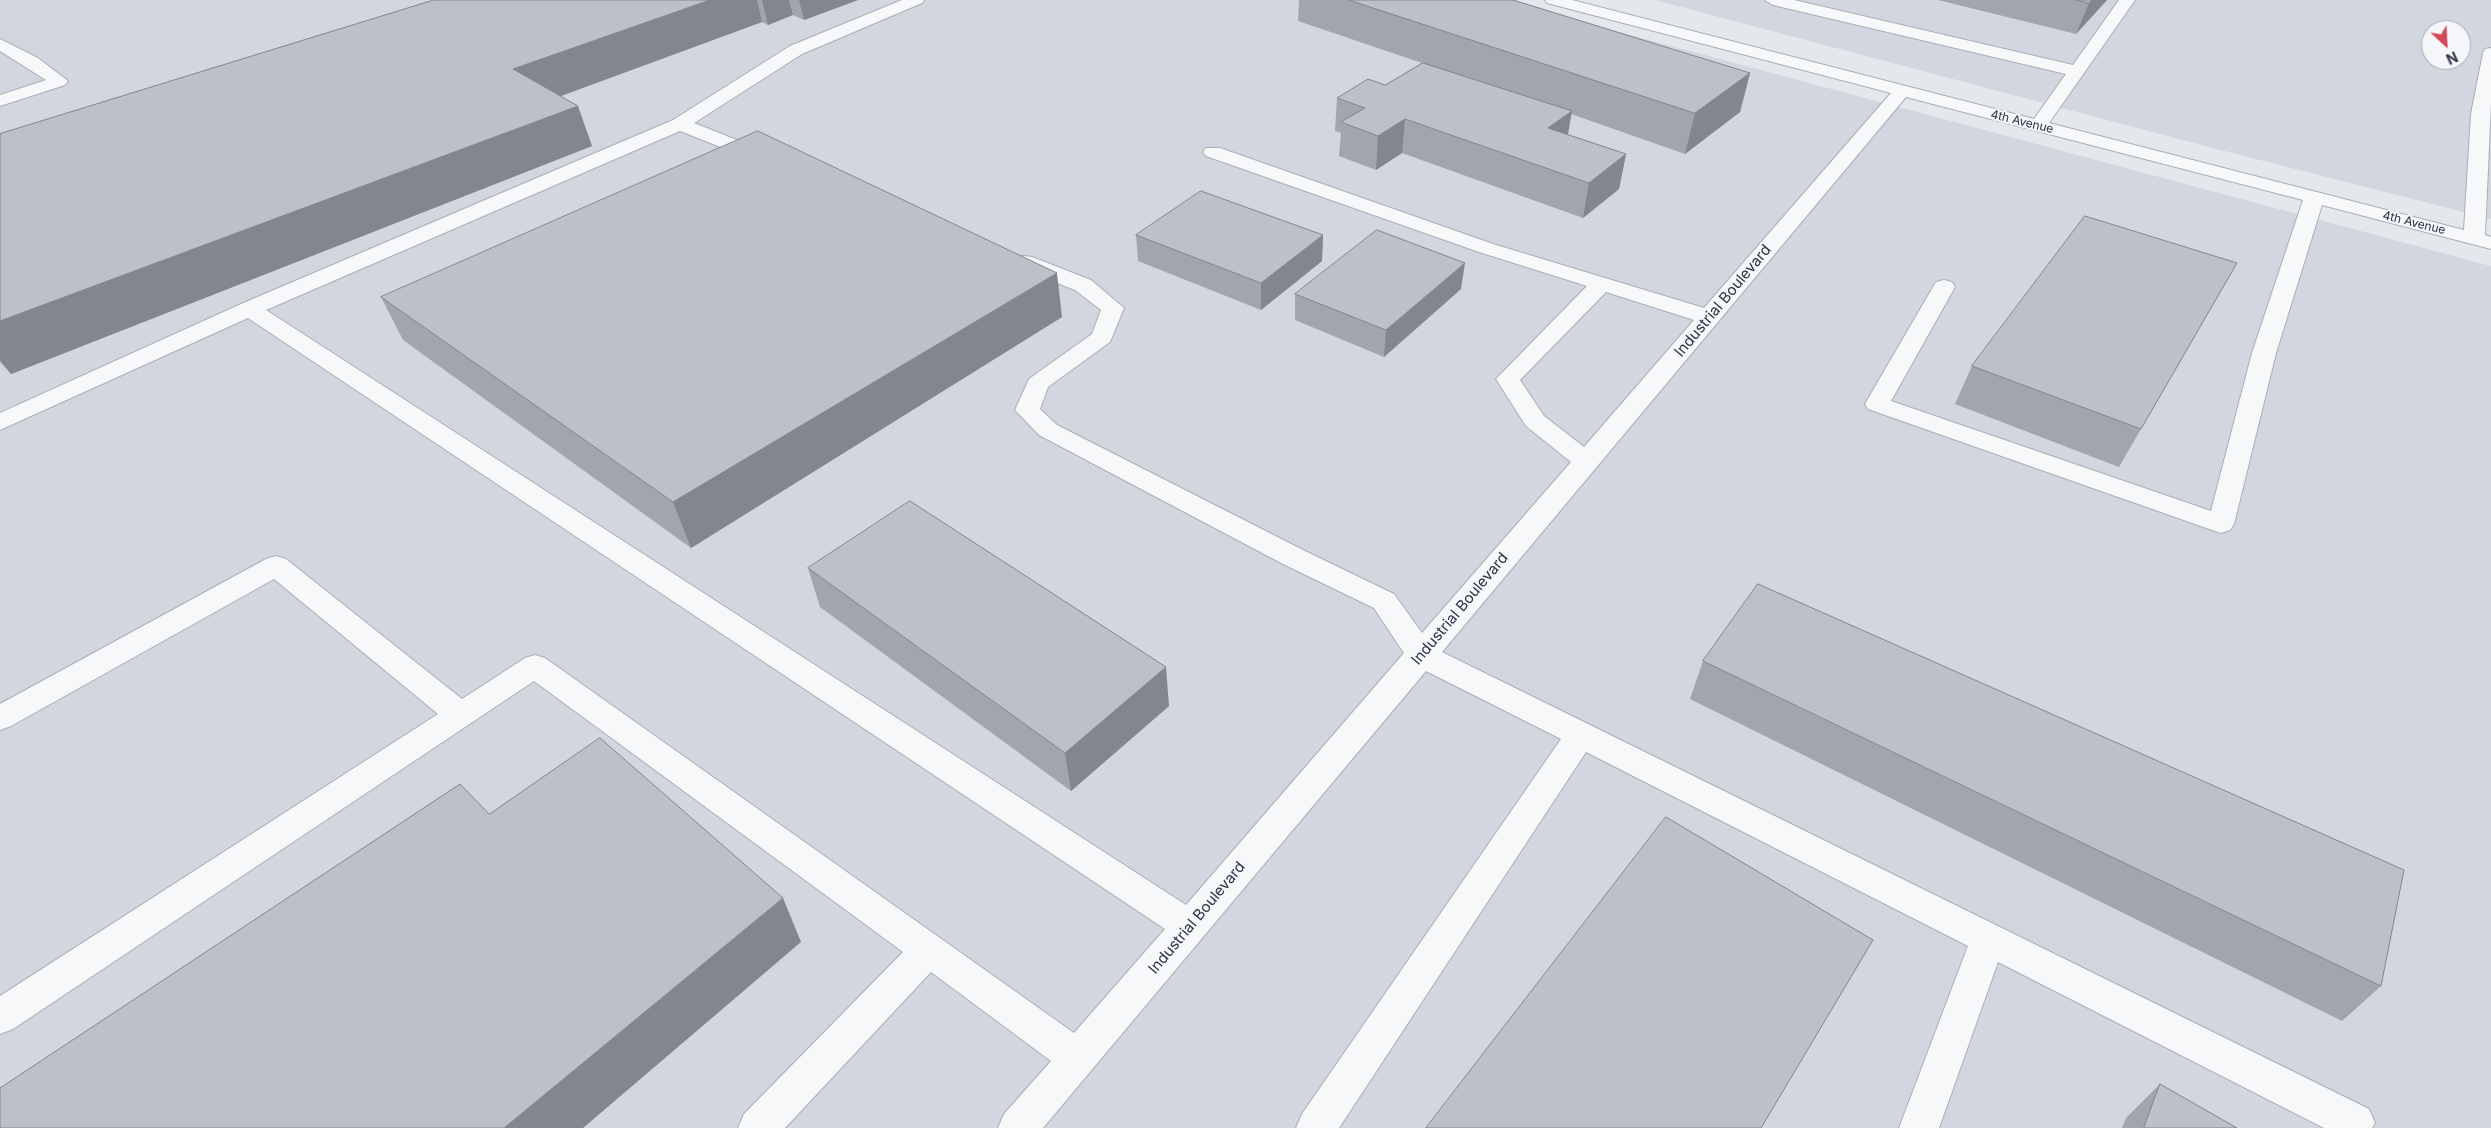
<!DOCTYPE html>
<html>
<head>
<meta charset="utf-8">
<style>
  body { margin:0 }
  #map { position:relative; width:2491px; height:1128px; overflow:hidden; background:#e4e7ec; font-family:Inter,sans-serif }
  canvas { display:block }
  .north { position:absolute; left:2421px; top:20px; width:50px; height:50px; box-sizing:border-box; background:#f4f6f9; border:1px solid #a4a8b1; border-radius:50%; rotate:155deg; font-size:14px; font-weight:700; line-height:20px; text-align:center; color:#2b3445 }
  .north::after { content:''; display:block; margin:auto; width:18px; height:22px; background:#d1495b; clip-path:polygon(50% 0,100% 100%,50% 72%,0 100%) }
</style>
</head>
<body>
<div id="map">
<canvas width="2491" height="1128"></canvas>
<div class="north">N</div>
</div>
<script>
const ctx = document.querySelector('canvas').getContext('2d');
ctx.lineJoin = 'round';
function fill(path, color) { ctx.fillStyle = color; ctx.fill(path, 'evenodd'); }
function stroke(path, color, width, dash) { ctx.strokeStyle = color; ctx.lineWidth = width; ctx.lineCap = dash ? 'butt' : 'round'; ctx.setLineDash(dash || []); ctx.stroke(path); }
function write(font, color, halo, rows, align = 'center') {
  ctx.font = font + ' Inter,sans-serif'; ctx.lineWidth = 4; ctx.setLineDash([]); ctx.textBaseline = 'middle'; ctx.strokeStyle = halo; ctx.fillStyle = color; for (const [text, x, y, turn = 0] of rows) {
    ctx.save(); ctx.translate(x, y); ctx.rotate((+turn || 0) * Math.PI / 180); ctx.textAlign = isNaN(turn) ? turn : align; if (halo) ctx.strokeText(text, 0, 0); ctx.fillText(text, 0, 0); ctx.restore();
  }
}
const built = new Path2D(`
  M0,0H1500L2491,266V1128H0Z
  M1655,0H2491V219L2209,147ZM2431,30H2461V60H2431Z`);
const minor = new Path2D(`
  M902,0H924L922,3L802,54L694,123L770,153L773,157L770,161H756L680,131L266,310L1186,905L1404,653L1374,608L1283,564L1039,435L1015,410L1029,379L1092,334L1101,310L1075,290L1016,267L1013,262L1016,257L1024,256L1032,257L1091,280L1124,308L1110,342L1048,387L1040,409L1057,425L1303,550L1394,594L1422,633L1571,462L1526,426L1496,379L1587,286L1479,252L1206,156L1203,152L1206,148H1220L1493,244L1704,308L1891,93L1547,3L1545,0H1572L2034,119L2066,74L1773,5L1765,0H1794L2073,65L2119,0H2135L2049,123L2464,230L2471,114L2483,53L2485,49L2491,48V103L2485,235L2491,237V249L2322,205L2276,353L2234,524L2230,530L2221,533L2212,530L1868,409L1865,404L1936,282L1944,280L1952,282L1955,287L1891,401L2211,511L2252,353L2303,200L1906,97L1442,652L2369,1109L2375,1123L2372,1128H2324L1998,962L1939,1128H1899L1968,946L1586,752L1339,1128H1296L1302,1114L1561,739L1426,671L1043,1128H998L1004,1114L1051,1061L931,972L785,1128H738L744,1114L903,952L534,681L13,1029L0,1034V996L438,714L274,579L11,726L0,730V704L266,559L276,556L286,559L462,699L525,658L535,655L545,658L1074,1033L1165,929L248,318L0,430V413L241,304L673,120L790,46ZM1606,292L1694,320L1584,447L1544,416L1520,380Z
  M0,39L38,58L68,81L65,85L0,106V95L46,80L0,51Z`);
const wall = new Path2D(`
  M434,0H858L804,20L793,15L768,25L762,22L561,96L592,146L11,374L0,362V134Z
  M1299,0H1513L1750,73L1740,112L1685,154L1571,114L1568,135L1626,154L1619,189L1583,218L1402,153L1376,170L1339,156L1341,133L1335,131L1337,98L1385,85L1422,63L1298,21Z
  M1938,0H2107L2076,34Z
  M1136,235H1323L1322,261L1261,310L1138,261Z
  M2237,263L2119,467L1955,404L1972,366Z
  M1461,289L1384,357L1295,320V294Z
  M381,297L1062,317L691,548L403,340Z
  M808,568L1169,706L1071,791L820,607Z
  M1703,661L2381,986L2342,1021L1690,699Z
  M2160,1084L2237,1128H2122L2126,1118Z`);
const shadedWall = new Path2D(`
  M710,0H757L762,22L528,108L513,69Z
  M762,0H789L793,15L768,25Z
  M799,0H858L804,20Z
  M2092,0H2107L2076,34L2089,3Z
  M1750,73L1740,112L1685,154L1695,113Z
  M578,106L592,146L11,374L0,360V321Z
  M1572,111L1566,145L1548,128Z
  M1405,119L1402,153L1376,170L1378,136Z
  M1626,154L1619,189L1583,218L1589,183Z
  M1323,235L1322,261L1261,310V283Z
  M1465,263L1461,289L1384,357L1386,330Z
  M1057,273L1062,317L691,548L673,502Z
  M1166,667L1169,706L1071,791L1065,753Z
  M783,898L801,942L583,1128H504Z`);
const building = new Path2D(`
  M434,0H710L513,69L578,106L0,321V134Z
  M1349,0H1513L1750,73L1695,113Z
  M2076,0H2092L2089,3Z
  M1423,63L1572,111L1548,128L1626,154L1589,183L1405,119L1378,136L1341,122L1365,108L1337,98L1368,79L1385,85Z
  M758,131L1057,273L673,502L381,297Z
  M1201,191L1323,235L1261,283L1136,235Z
  M2085,216L2237,263L2141,429L1972,366Z
  M1377,230L1465,263L1386,330L1295,294Z
  M910,501L1166,667L1065,753L808,568Z
  M1758,584L2404,870L2381,986L1703,661Z
  M600,738L783,898L504,1128H0V1088L460,784L489,814Z
  M1666,817L1873,940L1761,1128H1426Z
  M2160,1084L2237,1128H2144Z`);
const farStreetnames = [
  ["4th Avenue",2022,122,14],
  ["4th Avenue",2414,223,14]
];
const streetNames = [
  ["Industrial Boulevard",1723,301,-50],
  ["Industrial Boulevard",1460,609,-50],
  ["Industrial Boulevard",1197,918,-50]
];
fill(built, '#d2d6de');
stroke(minor, '#a9aeb7', 2);
fill(minor, '#f7f8fa');
fill(wall, '#a1a5ae');
fill(shadedWall, '#83868d');
fill(building, '#bbc0ca');
stroke(building, '#83868d', 1);
write('12px', '#2b3445', '#f4f6f9', farStreetnames);
write('15px', '#2b3445', '#f4f6f9', streetNames);
</script>
</body>
</html>
